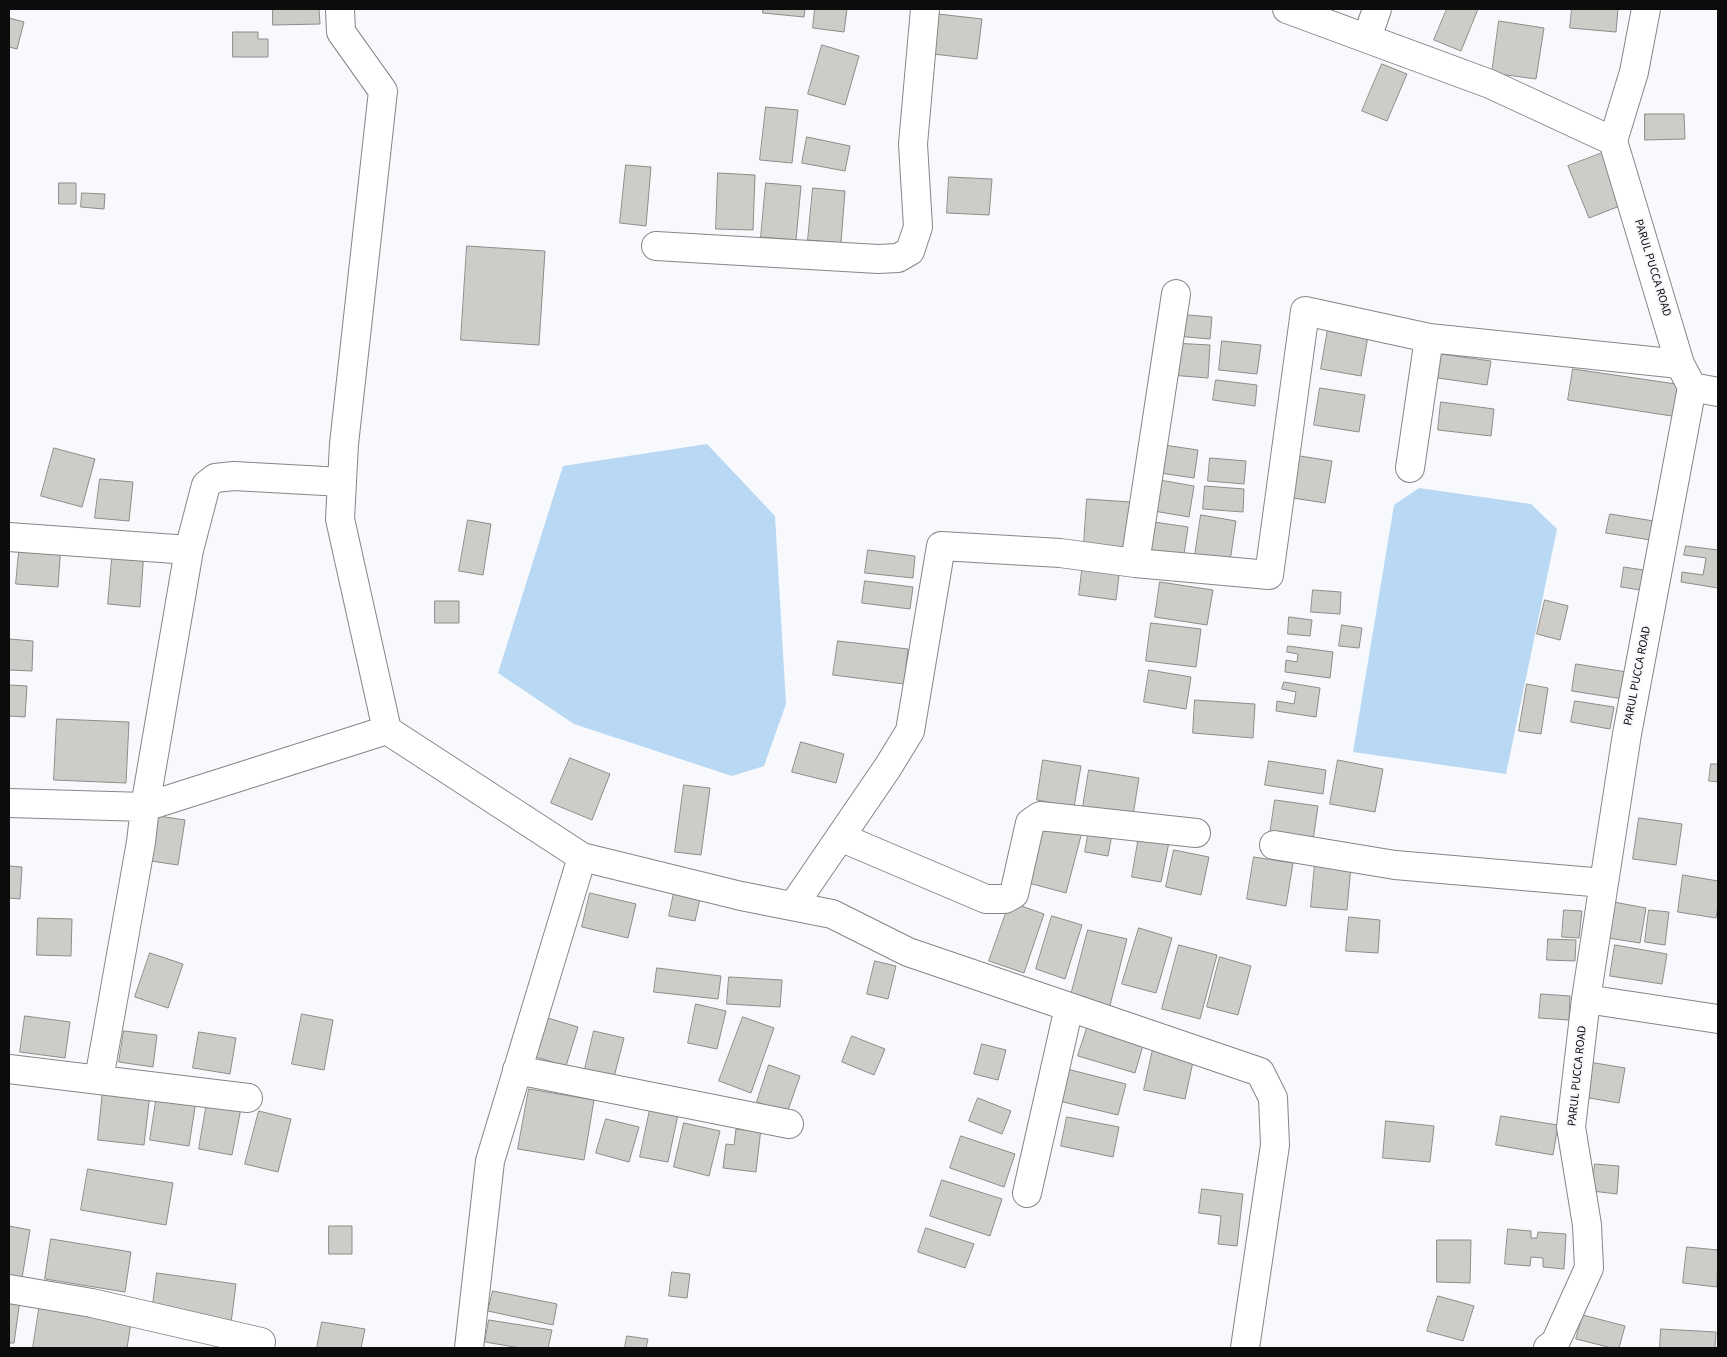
<!DOCTYPE html>
<html>
<head>
<meta charset="utf-8">
<style>
  body { margin:0 }
  #map { position:relative; width:1727px; height:1357px; overflow:hidden; background:#f8f9fc; font-family:"Source Sans 3",sans-serif }
  canvas { display:block }
  .frame { position:absolute; inset:0; border:10px solid #0c0c0d; pointer-events:none }
</style>
</head>
<body>
<div id="map">
<canvas width="1727" height="1357"></canvas>
<div class="frame"></div>
</div>
<script>
const ctx = document.querySelector('canvas').getContext('2d');
ctx.lineJoin = 'round';
function fill(path, color) { ctx.fillStyle = color; ctx.fill(path, 'evenodd'); }
function stroke(path, color, width, dash) { ctx.strokeStyle = color; ctx.lineWidth = width; ctx.lineCap = dash ? 'butt' : 'round'; ctx.setLineDash(dash || []); ctx.stroke(path); }
function write(font, color, halo, rows, align = 'center') {
  ctx.font = font + ' "Source Sans 3",sans-serif'; ctx.lineWidth = 4; ctx.setLineDash([]); ctx.textBaseline = 'middle'; ctx.strokeStyle = halo; ctx.fillStyle = color; for (const [text, x, y, turn = 0] of rows) {
    ctx.save(); ctx.translate(x, y); ctx.rotate((+turn || 0) * Math.PI / 180); ctx.textAlign = isNaN(turn) ? turn : align; if (halo) ctx.strokeText(text, 0, 0); ctx.fillText(text, 0, 0); ctx.restore();
  }
}
const water = new Path2D(`
  M707,444L775,516L786,704L764,766L732,776L574,724L498,673L563,466Z
  M1419,488L1531,504L1557,529L1506,774L1353,752L1394,505Z`);
const building = new Path2D(`
  M273,9H319L320,24L273,25Z
  M763,9H805L804,17L763,13Z
  M815,9H847L844,32L813,28Z
  M1447,9H1478L1461,51L1434,40Z
  M1572,9H1618L1616,32L1570,28Z
  M938,14L982,19L977,59L933,54Z
  M9,18L24,22L17,49L9,47Z
  M1499,21L1544,28L1536,79L1492,73Z
  M233,32H258V39H268V57H233Z
  M822,45L859,56L845,105L808,94Z
  M1382,64L1407,74L1387,121L1362,111Z
  M766,107L798,110L792,163L760,160Z
  M1645,114H1684L1685,139L1645,140Z
  M807,137L850,146L845,171L802,163Z
  M1605,152L1625,204L1589,218L1568,166Z
  M626,165L651,167L646,226L620,223Z
  M718,173L755,175L753,230L716,229Z
  M949,177L992,179L989,215L947,213Z
  M59,183H76V204H59Z
  M766,183L801,186L796,240L761,237Z
  M813,188L845,191L841,243L808,240Z
  M82,193L105,194L104,209L81,207Z
  M467,246L545,251L539,345L461,340Z
  M1177,314L1212,317L1210,339L1176,336Z
  M1328,329L1368,336L1361,376L1321,369Z
  M1222,341L1261,345L1257,374L1219,370Z
  M1172,343L1210,345L1208,378L1170,375Z
  M1441,354L1491,361L1487,385L1438,378Z
  M1573,369L1683,385L1678,417L1568,400Z
  M1216,380L1257,385L1255,406L1213,400Z
  M1320,388L1365,395L1359,432L1314,425Z
  M1441,402L1494,409L1491,436L1438,430Z
  M1157,444L1198,450L1194,478L1153,472Z
  M54,448L95,459L82,507L41,496Z
  M1300,456L1332,461L1325,503L1293,498Z
  M1210,458L1246,461L1244,484L1208,481Z
  M100,479L133,482L129,521L95,518Z
  M1154,479L1194,486L1189,517L1148,510Z
  M1205,486L1244,489L1243,512L1203,509Z
  M1087,499L1130,502L1127,547L1084,544Z
  M1610,514L1660,522L1657,541L1606,533Z
  M1201,515L1236,521L1229,568L1194,562Z
  M468,520L491,524L483,575L459,571Z
  M1147,521L1188,527L1183,561L1142,556Z
  M20,541L61,544L58,587L16,584Z
  M1686,546L1718,550V588L1681,582L1682,572L1703,575L1706,558L1684,555Z
  M113,548L144,551L140,607L108,604Z
  M868,550L915,556L913,578L865,573Z
  M1083,563L1120,567L1116,600L1079,595Z
  M1624,567L1650,571L1647,591L1621,587Z
  M865,581L913,587L910,609L862,603Z
  M1160,582L1213,590L1207,625L1155,617Z
  M1313,590L1341,592L1340,614L1311,612Z
  M1545,600L1568,606L1560,640L1537,634Z
  M435,601H459V623H435Z
  M1289,617L1312,620L1310,636L1288,634Z
  M1151,623L1201,629L1196,667L1146,661Z
  M1342,625L1362,628L1359,648L1339,646Z
  M9,639L33,641L32,671L9,670Z
  M838,641L908,649L904,684L833,675Z
  M1288,646L1333,652L1330,678L1285,672L1286,660L1297,662L1298,654L1287,652Z
  M1576,664L1627,672L1623,699L1572,691Z
  M1149,670L1191,677L1186,709L1144,702Z
  M1284,682L1320,688L1316,717L1276,711L1277,701L1294,704L1296,692L1282,689Z
  M1527,684L1548,688L1541,734L1519,731Z
  M9,685L27,686L25,717L9,716Z
  M1195,700L1255,704L1253,738L1193,733Z
  M1575,701L1614,707L1610,729L1571,722Z
  M57,719L129,722L126,783L54,780Z
  M801,742L844,754L836,783L792,772Z
  M570,758L610,774L592,820L551,803Z
  M1043,760L1081,766L1074,807L1037,800Z
  M1338,760L1383,769L1375,812L1330,804Z
  M1269,761L1326,770L1323,794L1265,785Z
  M1711,764H1718V782L1709,781Z
  M1089,770L1139,778L1133,815L1083,807Z
  M684,785L710,788L701,855L675,852Z
  M1275,800L1318,806L1312,847L1269,841Z
  M152,815L185,820L178,865L144,860Z
  M1639,818L1682,824L1676,865L1633,859Z
  M1040,821L1082,832L1066,893L1025,882Z
  M1089,830L1112,834L1108,856L1085,852Z
  M1139,836L1169,842L1161,882L1132,877Z
  M1174,850L1209,857L1201,895L1166,887Z
  M1254,857L1293,863L1286,906L1247,899Z
  M1315,863L1351,866L1347,910L1311,907Z
  M9,866L22,867L20,899L9,898Z
  M1683,875L1718,881V906L1716,918L1678,912Z
  M590,893L636,904L628,938L582,927Z
  M674,893L700,899L695,921L669,916Z
  M1608,901L1646,908L1640,943L1602,937Z
  M1010,902L1044,914L1024,973L989,961Z
  M1564,910L1582,911L1579,938L1562,937Z
  M1649,910L1669,912L1665,945L1645,942Z
  M1052,916L1082,925L1065,979L1036,969Z
  M1349,917L1380,920L1378,953L1346,951Z
  M38,918L72,919L71,956L37,955Z
  M1139,928L1172,938L1156,993L1122,984Z
  M1088,930L1127,939L1109,1009L1070,999Z
  M1548,939L1576,940L1575,961L1547,960Z
  M1179,945L1217,955L1200,1019L1162,1009Z
  M1615,945L1667,954L1662,984L1610,976Z
  M150,953L183,964L168,1008L135,997Z
  M1220,957L1251,966L1238,1015L1207,1007Z
  M875,961L896,966L888,999L867,994Z
  M657,968L721,976L718,999L654,992Z
  M729,977L782,980L780,1007L727,1004Z
  M1541,994L1570,996L1569,1020L1539,1018Z
  M696,1004L726,1011L717,1049L688,1043Z
  M302,1014L333,1020L324,1070L292,1064Z
  M25,1016L70,1022L65,1058L20,1052Z
  M541,1016L578,1027L566,1066L529,1055Z
  M743,1017L774,1028L751,1093L719,1081Z
  M1088,1025L1144,1042L1135,1073L1078,1056Z
  M124,1031L157,1035L153,1067L119,1062Z
  M594,1031L624,1038L614,1077L585,1069Z
  M199,1032L236,1038L230,1074L193,1068Z
  M852,1036L885,1049L874,1075L842,1062Z
  M982,1044L1006,1050L998,1080L974,1074Z
  M1153,1049L1194,1057L1185,1099L1144,1090Z
  M1589,1062L1625,1068L1619,1103L1583,1097Z
  M769,1065L800,1076L787,1113L757,1102Z
  M1067,1069L1126,1084L1118,1115L1059,1101Z
  M103,1089L150,1094L144,1145L98,1140Z
  M529,1089L594,1100L584,1160L518,1149Z
  M157,1095L196,1101L189,1146L150,1140Z
  M978,1098L1011,1111L1002,1134L969,1121Z
  M652,1100L680,1105L668,1162L640,1157Z
  M207,1102L241,1108L232,1155L199,1149Z
  M259,1111L291,1119L278,1172L245,1164Z
  M1501,1116L1558,1125L1553,1155L1496,1145Z
  M1067,1117L1119,1127L1113,1157L1061,1146Z
  M606,1119L639,1127L629,1162L596,1153Z
  M1386,1121L1434,1126L1430,1162L1383,1158Z
  M684,1123L720,1131L709,1176L674,1167Z
  M745,1126L761,1128L756,1172L723,1168L726,1144L734,1145L736,1129L745,1130Z
  M961,1136L1015,1154L1004,1187L950,1168Z
  M1595,1164L1619,1166L1617,1194L1592,1191Z
  M88,1169L173,1183L166,1225L81,1210Z
  M942,1180L1002,1199L990,1236L930,1216Z
  M1202,1189L1243,1194L1237,1246L1218,1244L1221,1216L1199,1213Z
  M9,1226L30,1230L22,1278L9,1276Z
  M329,1226H352V1254H329Z
  M926,1228L974,1244L965,1268L918,1252Z
  M1508,1229L1531,1231V1238H1537L1538,1232L1566,1234L1564,1269L1543,1267V1258L1531,1257L1530,1266L1505,1264Z
  M51,1239L131,1252L125,1292L45,1279Z
  M1437,1240H1471L1470,1283L1437,1282Z
  M1687,1247L1718,1250L1717,1287L1683,1283Z
  M672,1272L690,1274L687,1298L669,1296Z
  M157,1273L236,1284L231,1323L152,1312Z
  M493,1291L557,1304L553,1325L488,1311Z
  M1438,1296L1474,1306L1463,1341L1427,1331Z
  M9,1298L20,1300L14,1343H9Z
  M40,1303L132,1316L127,1348H33Z
  M1583,1315L1625,1326L1619,1348H1612L1576,1339Z
  M489,1320L552,1330L548,1348H520L485,1342Z
  M322,1322L365,1329L361,1348H317Z
  M1661,1329L1716,1332L1715,1348H1660Z
  M627,1336L648,1339L646,1348H625Z`);
const minor = new Path2D(`
  M340,9L341,32L383,91L344,444L340,519L387,730L582,857L741,896L832,914L908,952L1260,1072L1273,1098L1275,1145L1245,1348
  M1287,9L1490,84L1613,141
  M1367,38L1377,9
  M656,246L878,259L898,258L910,251L918,227L913,144L925,9
  M1692,387L1718,392
  M1410,468L1429,338
  M9,537L189,550L145,807L141,842L99,1079
  M189,550L206,485L215,478L234,476L342,482
  M1135,563L1176,294
  M9,803L145,807L387,730
  M840,837L986,899H1005L1014,894L1030,823L1040,816L1196,833
  M1274,845L1395,865L1604,883
  M793,906L888,767L910,731L941,546L1060,553L1135,563L1269,575L1305,311L1429,338L1680,364
  M1586,999L1718,1019
  M9,1069L248,1098
  M517,1070L789,1124
  M1027,1193L1069,1007
  M9,1289L92,1303L261,1342
  M469,1348L490,1161L582,857
  M1548,1348L1555,1343L1589,1268L1587,1225L1571,1127L1586,999L1627,734L1692,387L1680,364L1613,141L1634,72L1646,9`);
const streetNames = [
  ["PARUL PUCCA ROAD",1652,268,73],
  ["PARUL PUCCA ROAD",1638,676,-79],
  ["PARUL PUCCA ROAD",1578,1076,-84]
];
fill(water, '#b9d8f4');
fill(building, '#ceccc9');
stroke(building, '#8e8c89', 1);
stroke(minor, '#868689', 30);
stroke(minor, '#fff', 28);
write('12px', '#0c0c0d', '#f8f9fc', streetNames);
</script>
</body>
</html>
